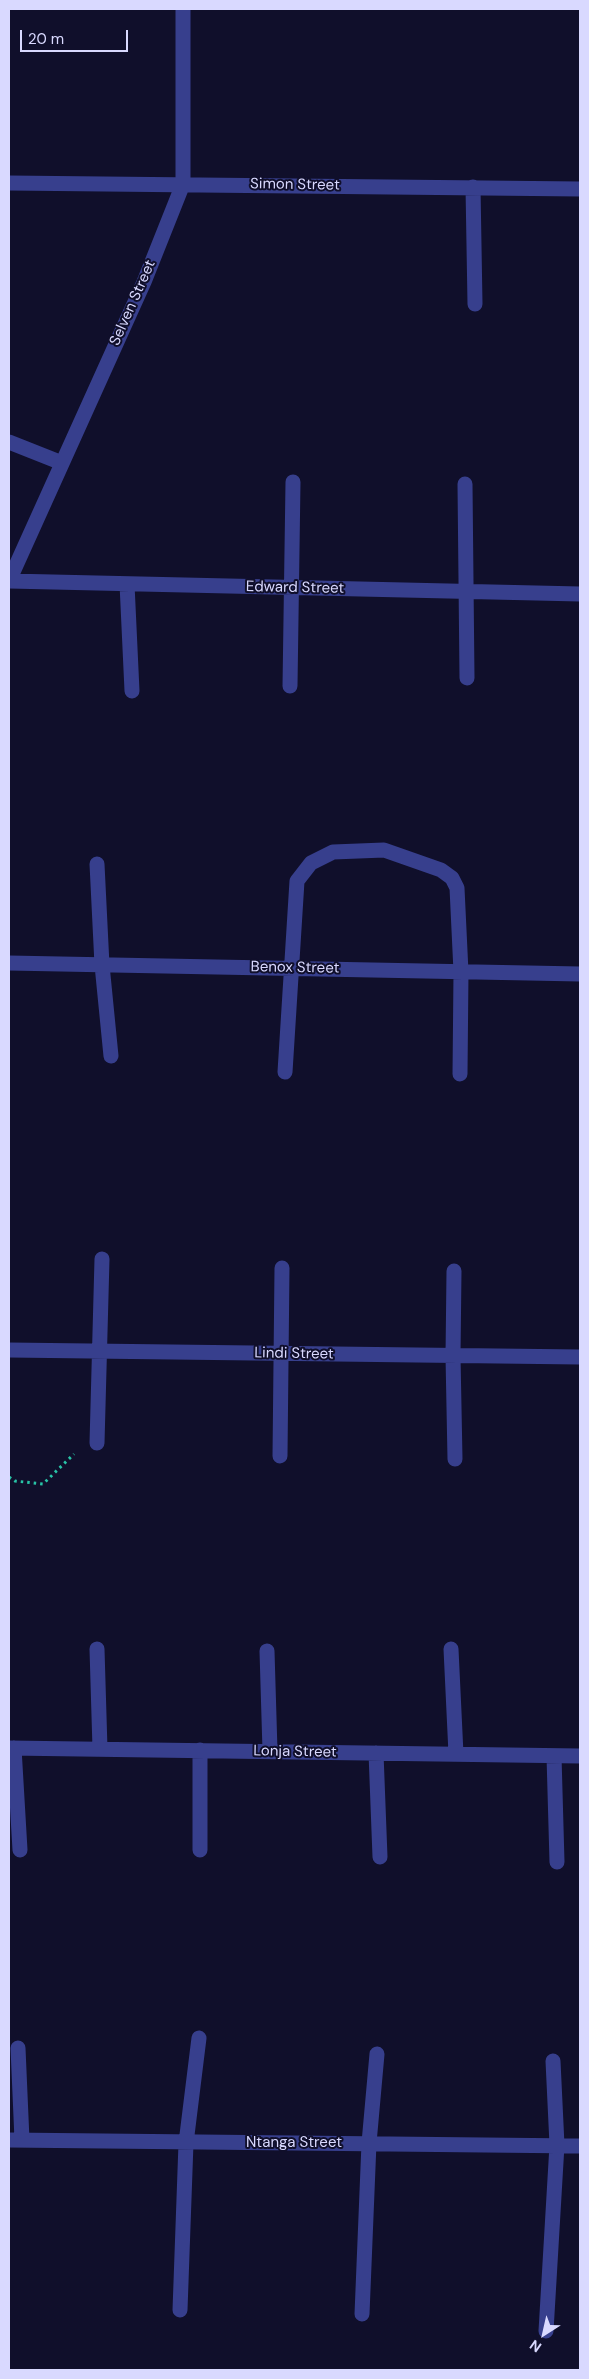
<!DOCTYPE html>
<html>
<head>
<meta charset="utf-8">
<style>
  body { margin:0 }
  #map { position:relative; width:589px; height:2379px; overflow:hidden; background:#100f2b; font-family:"DM Sans",sans-serif }
  canvas { display:block }
  .frame { position:absolute; inset:0; border:10px solid #d9d9ff; pointer-events:none }
  .north { position:absolute; left:519px; top:2309px; width:50px; height:50px; -webkit-text-stroke:4px #100f2b; paint-order:stroke; rotate:215deg; font-size:14px; font-weight:700; line-height:20px; text-align:center; color:#d9d9ff }
  .north::after { content:''; display:block; margin:auto; width:18px; height:22px; background:#d9d9ff; clip-path:polygon(50% 0,100% 100%,50% 72%,0 100%) }
  .scale { position:absolute; left:20px; top:30px; width:108px; height:22px; box-sizing:border-box; border:2px solid #d9d9ff; border-top:0; padding-left:6px; font-size:15px; line-height:18px; white-space:nowrap; color:#d9d9ff; -webkit-text-stroke:4px #100f2b; paint-order:stroke }
</style>
</head>
<body>
<div id="map">
<canvas width="589" height="2379"></canvas>
<div class="frame"></div>
<div class="north">N</div>
<div class="scale">20 m</div>
</div>
<script>
const ctx = document.querySelector('canvas').getContext('2d');
ctx.lineJoin = 'round';
function stroke(path, color, width, dash) { ctx.strokeStyle = color; ctx.lineWidth = width; ctx.lineCap = dash ? 'butt' : 'round'; ctx.setLineDash(dash || []); ctx.stroke(path); }
function write(font, color, halo, rows, align = 'center') {
  ctx.font = font + ' "DM Sans",sans-serif'; ctx.lineWidth = 4; ctx.setLineDash([]); ctx.textBaseline = 'middle'; ctx.strokeStyle = halo; ctx.fillStyle = color; for (const [text, x, y, turn = 0] of rows) {
    ctx.save(); ctx.translate(x, y); ctx.rotate((+turn || 0) * Math.PI / 180); ctx.textAlign = isNaN(turn) ? turn : align; if (halo) ctx.strokeText(text, 0, 0); ctx.fillText(text, 0, 0); ctx.restore();
  }
}
const path = new Path2D(`
  M9,1477L15,1481L43,1484L74,1454`);
const minor = new Path2D(`
  M9,183L580,189
  M473,187L475,304
  M9,442L62,463
  M465,484L467,678
  M9,581L144,282L183,184V9
  M9,581L580,594
  M127,584L132,691
  M290,686L293,482
  M97,864L102,965L111,1056
  M9,963L580,974
  M285,1072L297,881L311,863L333,852L384,850L441,870L452,878L457,888L461,972L460,1074
  M454,1271L453,1356L455,1459
  M9,1350L580,1357
  M97,1443L102,1259
  M280,1456L282,1268
  M97,1649L100,1749
  M451,1649L456,1754
  M267,1651L270,1751
  M9,1748L580,1756
  M14,1748L20,1850
  M376,1753L380,1857
  M554,1756L557,1862
  M200,1850V1750
  M18,2048L22,2140
  M9,2140L580,2146
  M180,2310L186,2143L199,2038
  M362,2314L369,2143L377,2054
  M546,2331L557,2145L553,2061`);
const streetNames = [
  ["Simon Street",295,185,1],
  ["Selven Street",133,303,-66],
  ["Edward Street",295,588,1],
  ["Benox Street",295,968,1],
  ["Lindi Street",294,1354,1],
  ["Lonja Street",295,1752,1],
  ["Ntanga Street",294,2143]
];
stroke(path, '#28c3a6', 3, [2.5, 4]);
stroke(minor, '#373f8d', 15);
write('15px', '#d9d9ff', '#100f2b', streetNames);
</script>
</body>
</html>
